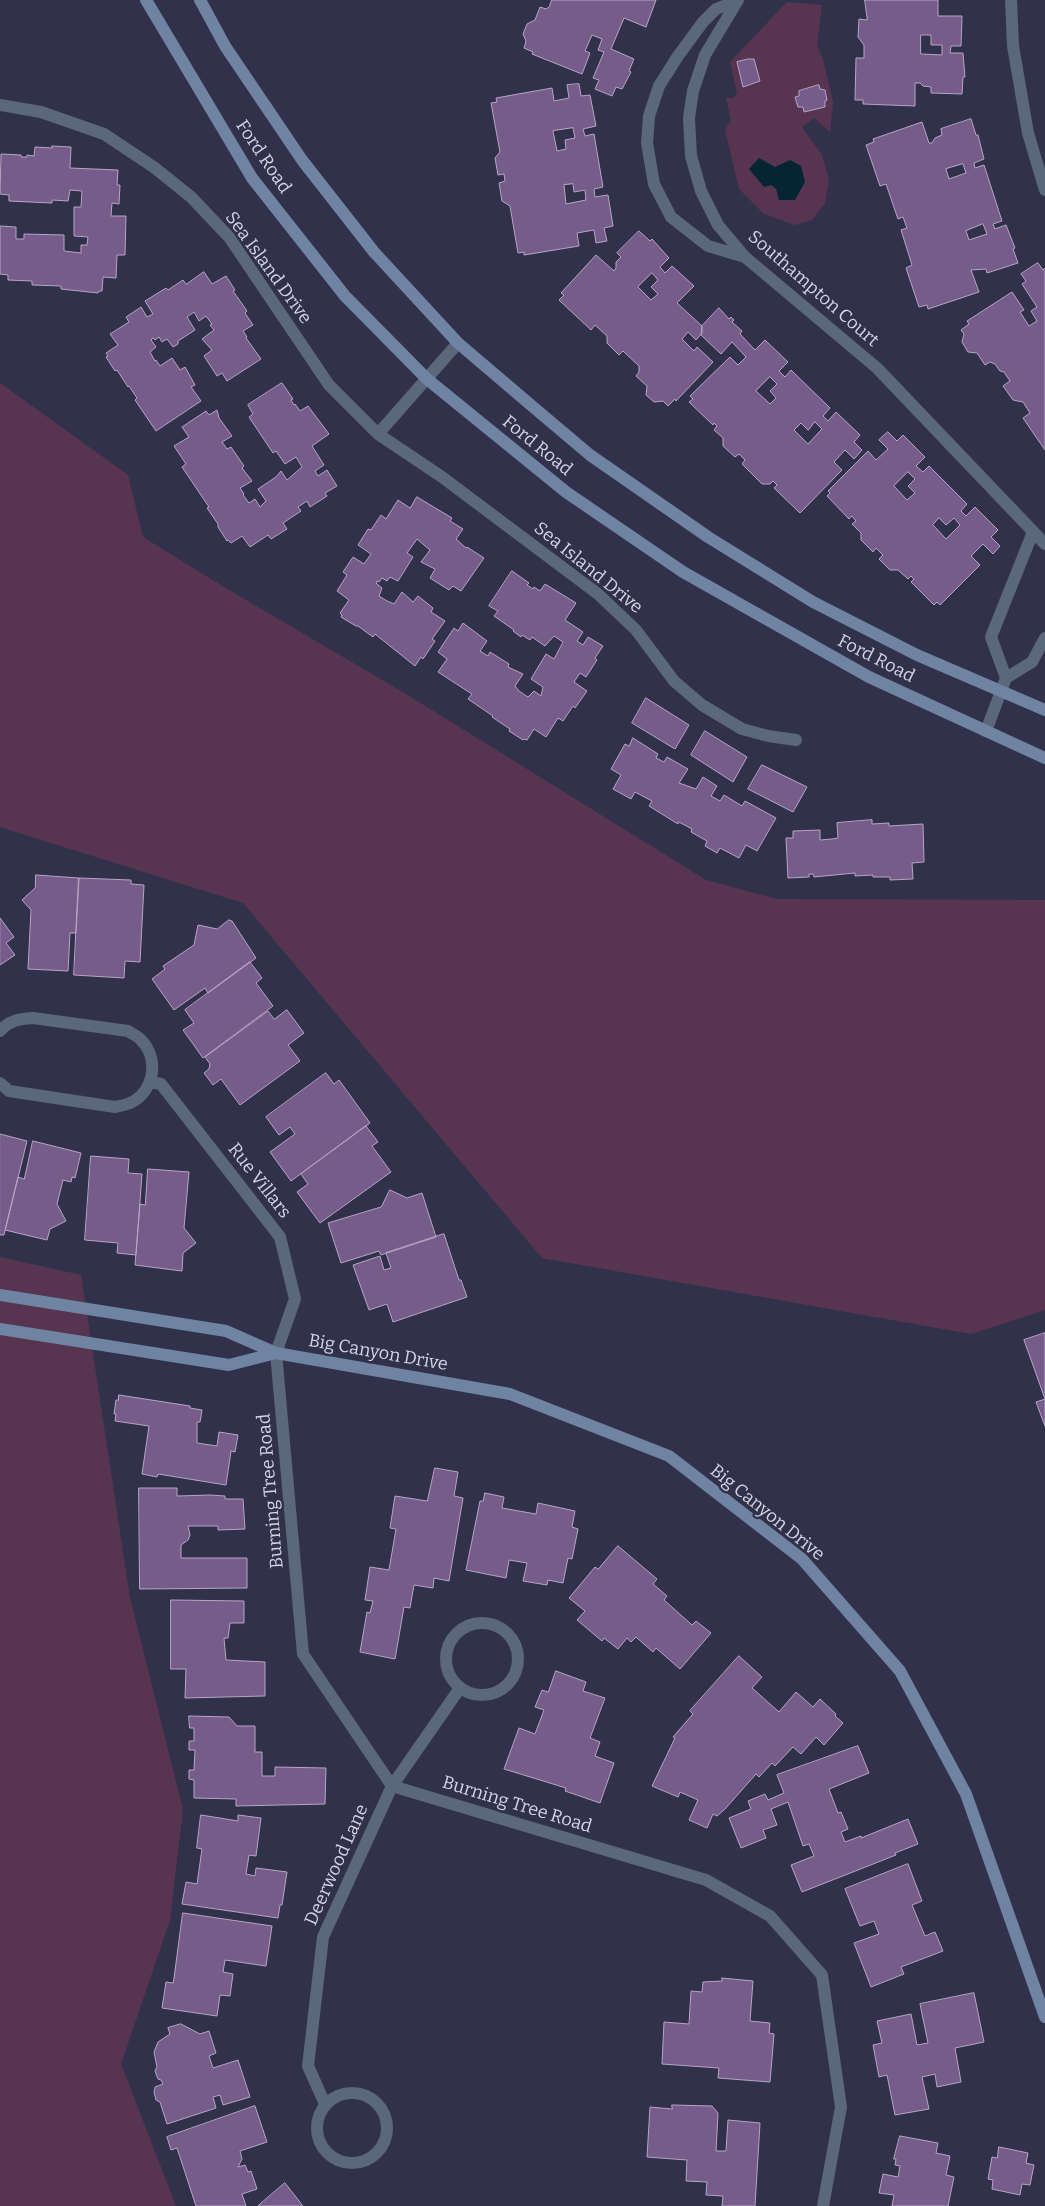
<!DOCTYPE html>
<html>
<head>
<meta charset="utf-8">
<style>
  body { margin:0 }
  canvas { display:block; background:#32314c }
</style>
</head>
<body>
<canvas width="1045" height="2206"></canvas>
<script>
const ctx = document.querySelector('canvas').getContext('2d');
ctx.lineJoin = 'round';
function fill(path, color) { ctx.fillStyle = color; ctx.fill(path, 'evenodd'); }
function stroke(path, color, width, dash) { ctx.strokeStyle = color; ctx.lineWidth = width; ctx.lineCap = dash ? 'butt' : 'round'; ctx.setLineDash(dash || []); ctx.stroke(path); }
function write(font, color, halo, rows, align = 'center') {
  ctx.font = font + ' Bitter,serif'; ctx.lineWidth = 5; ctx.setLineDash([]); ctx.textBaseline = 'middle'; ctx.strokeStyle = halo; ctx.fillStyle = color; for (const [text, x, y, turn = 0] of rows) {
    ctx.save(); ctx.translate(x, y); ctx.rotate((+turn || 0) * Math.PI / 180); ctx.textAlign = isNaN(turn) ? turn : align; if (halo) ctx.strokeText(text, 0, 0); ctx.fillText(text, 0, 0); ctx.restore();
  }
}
const green = new Path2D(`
  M787,2L822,5L817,46L823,59L833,102L830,132L814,118L802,127L822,155L829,179L825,203L812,220L794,225L763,213L739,189L725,130L731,120L726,98H734L737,93L730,62Z
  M0,383L128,475L143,537L224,587L406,694L706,880L777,899L1045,900V1310L971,1334L542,1258L243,903L0,827Z
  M0,1257L81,1275L130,1598L183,1810L170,1920L121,2064L176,2206H0Z`);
const water = new Path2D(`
  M759,158L775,167L790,160L801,166L805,182L795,200H779L776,189L771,185L764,187L749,169Z`);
const building = new Path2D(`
  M552,0H656L646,27L624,18L611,49L634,59L629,71L631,72L622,89L616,87L612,96L595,89L599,80L593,78L604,52L598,50L602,39L592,35L585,51L590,53L582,74L532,54L533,52L524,48L526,41L523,34L527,24L535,20L540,7L546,9L549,7Z
  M865,0H938V16H962L961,46H951L950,53H963L965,77H963L962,94L931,93V87L923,86L920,83H915V106L863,104V100H855L856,58H864V45L858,37L859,19L867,20ZM921,35H931V45H942V55L921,54Z
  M748,59H754L760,81L743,87L737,62Z
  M579,84L581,96L590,95L596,126L583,129L585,136L594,134L603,187L594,189L595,197L608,195L613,226L604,228L607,241L596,243L594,230L577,233L579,246L524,255V252L518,253L510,206L502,201L499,183L505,181L504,174L498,175L495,158L500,152L491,103L497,102L496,98L552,88L554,101L569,98L567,85ZM573,128L575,138L565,140L566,149L557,151L553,131ZM573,184L574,192L585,190L586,200L566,204L564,185Z
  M819,85L820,89L825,90L827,100L825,101V107L804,112L803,107H798L795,97L799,96V91Z
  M971,119L976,135H978L984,159L974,163L975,168L984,165L1002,221L993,224L995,229L1006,225L1015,248L1013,249L1018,263L987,273L986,269L971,270L979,292L928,309L927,305L919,307L906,268L912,265L901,230L907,228L903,217L898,219L886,184L880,186L866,145L874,142L873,139L922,122L929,143H932L935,138L942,135L941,129ZM963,164L966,173L949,179L946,169ZM983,224L987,234L969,240L966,231Z
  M52,146L71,147L70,168L118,170L117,185H120L119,204L112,203L111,216H126L125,255H117L116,278L103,277L102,291H99L98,293L61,289V286L32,285V281L8,280V275L0,274V226L16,227V239H24V234L64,235V251L81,253V245H87L88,237L74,236V207H81L82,191L70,190L68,201L52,200V203L9,201V195L0,194L1,154L21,155V157H27V155L34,156L35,147L52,148Z
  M639,231L650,241L652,239L669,258L660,267L665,273L672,266L694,286L677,303L702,326V333L696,340L688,332L682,339L694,351L697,347L713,362L676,401L675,399L668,406L663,401L654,402L646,395L647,386L636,376L639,372V366L623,351L619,355L607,343V336L595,325L591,330L559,300L564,295L561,293L596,255L614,271L616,268V262L621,257L617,253ZM652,273L658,280L651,287L658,294L651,300L638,287Z
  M1038,263L1043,270L1045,268V450L1023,418L1030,413L1023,402L1013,400L1003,386L1010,381L1004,372L1000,371L995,364L990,362L985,365L977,353L968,352L962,342L964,334L961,330L969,324L967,321L1012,292L1024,310L1020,312L1029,326L1037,321L1031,311L1037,307L1022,284L1026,281L1021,274Z
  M204,272L212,284L226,276L235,290L233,291L247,311L245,313L253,325L243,331L247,337L246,338L261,359L227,381L222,373L217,376L204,356L212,350L202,339L214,330L210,325L212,324L206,316L199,321L194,312L187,317L195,330L178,341V344L173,347L167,339L162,342L159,337L155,340L153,338L151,340L156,347L150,352L155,361L156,360L160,366L172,358L180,370L185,367L195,385L191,387L201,401L156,431L135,400L137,398L129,386L128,387L117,370L115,371L106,357L108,356L106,353L118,345L110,334L129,322L126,317L141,307L147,317L153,314L145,301L166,288L168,290L183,280L186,284Z
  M719,308L729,319L731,317L734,320L732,322L742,331L740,334L755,350L765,340L788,362L779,371L785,377L791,370L830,408L823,416L828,421L836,412L860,435L854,442L862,450L854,459L845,450L834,462L842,470L800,513L774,488L777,485L773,481L770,484H762L742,464L745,460L739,454L735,457L723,446V438L714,430L717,426L714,423L713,425L689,402L693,399L690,396L730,357L738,365L746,357L732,342L721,354L701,335L702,326ZM770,377L777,384L770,391L776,398L770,404L756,391ZM815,422L822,429L808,444L794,430L801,423L808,430Z
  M282,383L293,399L291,400L294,405L295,404L300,411L308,406L329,434L312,446L324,465L315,471L318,476L327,470L337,486L325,493L327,496L310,507L307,501L298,507L301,511L283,523L287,529L271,539L268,535L250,547L242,536L231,543L228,540L227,541L218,527V524L207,508L209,507L182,467L186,464L174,446L189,437L182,427L206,411L209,415L217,410L219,418L232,436L222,442L227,449L231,447L244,466L242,468L252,481L240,488L244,494L243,495L249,503L255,499L260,507L266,501L258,489L276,477L281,471L287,480L302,467L296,457L285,464L276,451L273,453L249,417L253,414L248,405Z
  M888,432L897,441L903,435L925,457L916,466L923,472L929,466L967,504L961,511L966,516L975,507L998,530L991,537L1000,546L993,554L983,544L971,556L980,565L940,605L937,602L934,605L911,582L914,579L911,576L908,579L898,570H890L879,559L883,555L876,548L873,552L861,540V533L852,524L856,521L852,516L849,519L827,496L830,493L828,491L868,451L876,460L888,449L879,440ZM908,472L915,479L908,486L915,493L907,500L894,486ZM939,518L946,525L954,518L960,525L946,539L933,525Z
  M417,497L452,518L450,521L463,529L456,539L466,548L467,547L484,558L461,591L453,586L449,590L430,578L435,569L421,562L430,550L417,539L407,553L413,557L398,581L390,577L387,581L382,578L379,582L377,581L376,583L382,588L379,596L387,601L394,604L402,592L413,602L418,596L433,608L431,612L445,621L432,639L435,641L423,659L421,657L415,666L375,634L373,637L358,626H356L341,617L342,615L340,613L349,600L337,591L347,575L343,572L353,557L364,564L371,554L358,545L368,529L371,530L381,515L386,519L398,500L410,508Z
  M512,571L529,583L527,585L533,589L534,587L540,591L545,584L576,603L565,620L583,632L577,641L583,645L588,637L603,646L595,658L597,660L586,677L580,673L574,682L587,691L575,708L573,706L563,721L558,718L546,737L534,729L527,740L524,739L523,740L509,731L510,729L492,717L493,716L468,699L472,694L438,672L447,659L438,652L454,628L458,631L463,623L487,641L480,651L488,656L490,652L509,664L508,667L523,674L515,686L519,691L528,697L534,691L541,696L543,687L531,679L546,654L554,659L563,642L554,636L545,646L532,637L530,640L522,635L521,637L513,631L514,630L494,616L498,611L489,606Z
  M646,698L689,725L675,749L632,723Z
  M705,731L747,757L733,782L691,755Z
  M633,738L658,754L656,758L664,762L667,757L688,769L679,783L696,789L703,777L717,786L711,796L720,801L724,795L742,806L745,801L776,818L757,851L746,845L739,858L720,848L717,853L705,846L707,841L691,832L692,829L679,822L678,824L649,806L652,801L635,792L631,799L613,789L621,775L611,769L625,744L629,746Z
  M762,765L807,787L793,812L748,789Z
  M872,820V824L889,823V826L923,824L924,862L912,863L913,879L890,880V877H873V875L855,876V873L814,877L813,874H809V877L788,878L786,838H793V831L820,830V840L832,839L838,838L837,823Z
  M36,875L79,878L76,933H70L68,971L28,969L31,910L22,900L35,888Z
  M79,878L131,880V884L144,885L140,962L125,961L124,978L74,975Z
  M0,918L14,937L6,943L15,955L0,965Z
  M229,920L232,921L256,958L208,993L205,988L174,1010L152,979L165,969L163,966L194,945L198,925L217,929Z
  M250,962L262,978L256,983L273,1006L203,1058L183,1030L194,1023L185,1010Z
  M287,1010L304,1033L288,1045L300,1061L240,1105L221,1079L213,1085L204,1073L209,1069L210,1064L205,1057L268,1011L274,1019Z
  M326,1073L334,1084L339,1080L370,1123L291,1181L270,1152L295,1134L290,1127L279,1135L266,1117Z
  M366,1126L378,1142L372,1146L391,1172L320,1223L297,1192L308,1184L301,1174Z
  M0,1134L27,1141L4,1235H0Z
  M33,1141L81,1153L75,1178L72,1177L71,1182L63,1180L57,1204L66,1221L50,1229L47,1240L5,1230L18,1177L24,1179Z
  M91,1156L129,1159L128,1173L142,1174L136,1255L117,1253L118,1243L85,1240Z
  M148,1169L189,1172L184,1228L196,1243L183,1253L182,1271L135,1265L140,1204L145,1205Z
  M390,1190L407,1198L422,1193L436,1237L381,1255L379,1251L341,1263L328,1223L381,1207Z
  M444,1234L459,1280H461L467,1297L393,1322L387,1304L369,1310L353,1265L380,1256L384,1270L391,1268L386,1253Z
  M1045,1333V1426L1036,1402L1045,1399L1024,1340Z
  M119,1395L190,1406V1408L202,1410L200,1422H197V1443L217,1446L219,1432L238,1435L235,1452L231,1451L226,1485L158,1474L157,1477L142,1474L149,1426L115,1421L116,1414H114L116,1400H118Z
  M435,1468L458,1472L454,1496L463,1498L449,1581L434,1578L433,1588L414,1585L410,1608L404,1607L395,1659L360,1652L367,1612L370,1613L373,1601L365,1600L370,1567L389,1570L396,1529L390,1528L395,1496L427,1501Z
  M139,1488H177V1496L211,1495L225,1496V1499H243L245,1529L218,1530V1526H188L190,1535L188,1540L181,1545V1558H247V1588L140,1589Z
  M485,1493L504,1497L502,1508L536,1514L538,1503L575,1511L572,1527L578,1529L572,1559L568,1558L563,1583L548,1580L547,1585L523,1581L527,1563L509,1560L506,1578L466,1570L480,1501H483Z
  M618,1546L657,1579L653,1584L667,1596L664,1600L692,1625L696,1621L711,1633L680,1669L656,1648L653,1652L636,1637L631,1642L627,1638L618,1649L604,1638L602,1641L577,1620L585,1611L569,1598L595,1567L598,1569Z
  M171,1600L244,1601V1623H230L228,1638H224L226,1660L265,1662V1696L185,1698L186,1669H171Z
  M739,1656L762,1677L752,1688L779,1712L796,1692L813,1707L820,1699L836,1714L835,1716L843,1723L824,1745L816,1737L801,1754L793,1747L775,1766L772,1763L759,1777L756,1774L725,1809L717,1816L713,1814L707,1828L689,1820L698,1800L680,1792L678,1797L652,1786L675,1738L673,1737L693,1714L690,1711Z
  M556,1671L586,1682L583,1691L605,1698L590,1738L600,1742L595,1756L614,1763L600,1803L565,1791L566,1788L504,1769L519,1728L535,1734L544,1710L535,1707L542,1690L548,1692Z
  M189,1716L229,1717L237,1726H255V1752H262V1776H275V1767L326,1768L325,1804L236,1806V1799L194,1798V1780L189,1779V1770H194L195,1750H189V1741H194V1728H190Z
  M858,1746L869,1773L829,1789L838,1813L841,1812L848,1829L841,1832L845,1842L861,1836V1838L908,1819L918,1844L895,1853L896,1855L802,1892L791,1865L814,1856L809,1844L803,1846L788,1802L771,1809L777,1825L763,1830L766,1838L741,1848L729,1818L751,1809L748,1801L765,1794L768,1800L784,1793L777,1775Z
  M201,1815L238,1821V1815L261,1818L256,1856L249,1855L246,1874L255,1876L256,1868L287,1872L282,1905H280L278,1918L182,1904L186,1882L197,1884L202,1849L197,1848Z
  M908,1864L922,1901L912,1905L925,1936L935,1932L943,1951L901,1967L904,1974L871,1987L854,1943L879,1934L874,1921L860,1926L845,1889Z
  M183,1913L272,1926L266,1966L225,1960L223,1972L233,1974L230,1996L220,1995L217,2016L162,2008L166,1982L173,1983Z
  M722,1978L753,1981L750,2021L770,2023L769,2033L774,2034L770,2082L718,2078L719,2068L662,2064L664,2022L689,2024L691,1991L702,1992L703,1982L722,1981Z
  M974,1993L984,2042L955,2048L961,2082L937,2087L935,2074L922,2077L929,2109L895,2115L887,2075L879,2077L873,2045L882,2043L877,2021L911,2014L917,2045L928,2043L920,2004Z
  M181,2024L200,2034L209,2031L216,2053L209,2056L213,2068L238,2060L250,2097L223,2105L220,2095L213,2097L216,2108L167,2124L160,2102L156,2100L154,2092L155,2087L163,2084L161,2080L158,2079L155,2071L157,2067L154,2052L158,2042L170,2034L168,2028Z
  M672,2105L712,2106L718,2113L716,2151H726L728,2120L760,2123L755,2206H722L723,2196L706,2195L707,2182L686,2181L687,2160L647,2157L650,2107L672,2109Z
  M255,2106L267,2142L240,2151L242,2159L238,2167L245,2165L248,2172L251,2171L257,2189L242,2194L246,2206H196L177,2148L171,2150L167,2137Z
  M900,2136L938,2143L936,2153L950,2156L946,2175L954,2177L948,2206H892L894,2195L879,2193L883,2174L898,2177L900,2166L895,2165L896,2159H894Z
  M999,2147L1028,2153L1026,2163L1034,2165L1030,2185L1022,2184L1020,2195L992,2189L993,2180L988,2179L992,2157L997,2158Z
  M285,2183L303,2206H258Z`);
const lane = new Path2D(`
  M737,1L716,9L703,22L678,56L659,86L649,116L647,143L654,184L671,217L708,246L745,257`);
const street = new Path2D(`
  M738,0L705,55L693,91L689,118L691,156L701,191L718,225L745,257L877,368L1045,544
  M1011,0L1013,46L1028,133L1045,190
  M0,105L41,112L104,134L155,168L191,197L229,237L329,385L378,434L442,477L598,594L636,630L674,681L702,705L742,729L768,736L796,740
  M378,434L458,343
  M1006,678L1032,662L1045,638
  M986,731L1006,678L991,637L1033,532
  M0,1031C9,1020 20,1019 33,1018L128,1031C132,1034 138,1036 141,1040C160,1059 154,1092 130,1103C126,1105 119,1106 115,1107L9,1091L0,1083
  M150,1082L161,1084L280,1237L295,1299L276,1353L303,1654L392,1786L706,1880L770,1916L822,1975L841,2107L823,2206
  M446 1659a36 36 0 1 1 72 0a36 36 0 1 1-72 0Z
  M317 2128a35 35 0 1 1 70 0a35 35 0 1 1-70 0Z
  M325,2104L308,2066L323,1937L392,1786L460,1688`);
const secondary = new Path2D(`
  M146,0L252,178L345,296L427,379L566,492L683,572L869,677L1045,758
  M200,0L225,46L302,160L374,252L458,343L532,406L590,455L708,537L813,602L917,655L1045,710
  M0,1295L226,1331L276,1353L510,1394L669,1456L802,1559L900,1671L966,1794L1045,2017
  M0,1329L229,1365L276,1353`);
const streetNames = [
  ["Ford Road",263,157,56],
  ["Sea Island Drive",268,268,54],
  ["Southampton Court",813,289,41],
  ["Ford Road",537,446,39],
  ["Sea Island Drive",588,568,39],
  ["Ford Road",876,659,27],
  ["Rue Villars",259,1181,52],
  ["Big Canyon Drive",378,1353,10],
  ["Burning Tree Road",271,1491,-95],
  ["Big Canyon Drive",767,1513,39],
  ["Burning Tree Road",517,1805,17],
  ["Deerwood Lane",337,1865,-66]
];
fill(green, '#573550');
fill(water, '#052535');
fill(building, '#765c8b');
stroke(building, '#b6a5c4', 1);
stroke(lane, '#5b677b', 12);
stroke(street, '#5b677b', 12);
stroke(secondary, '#6f83a3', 12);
write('18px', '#d3d4e5', '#32314c', streetNames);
</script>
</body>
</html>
